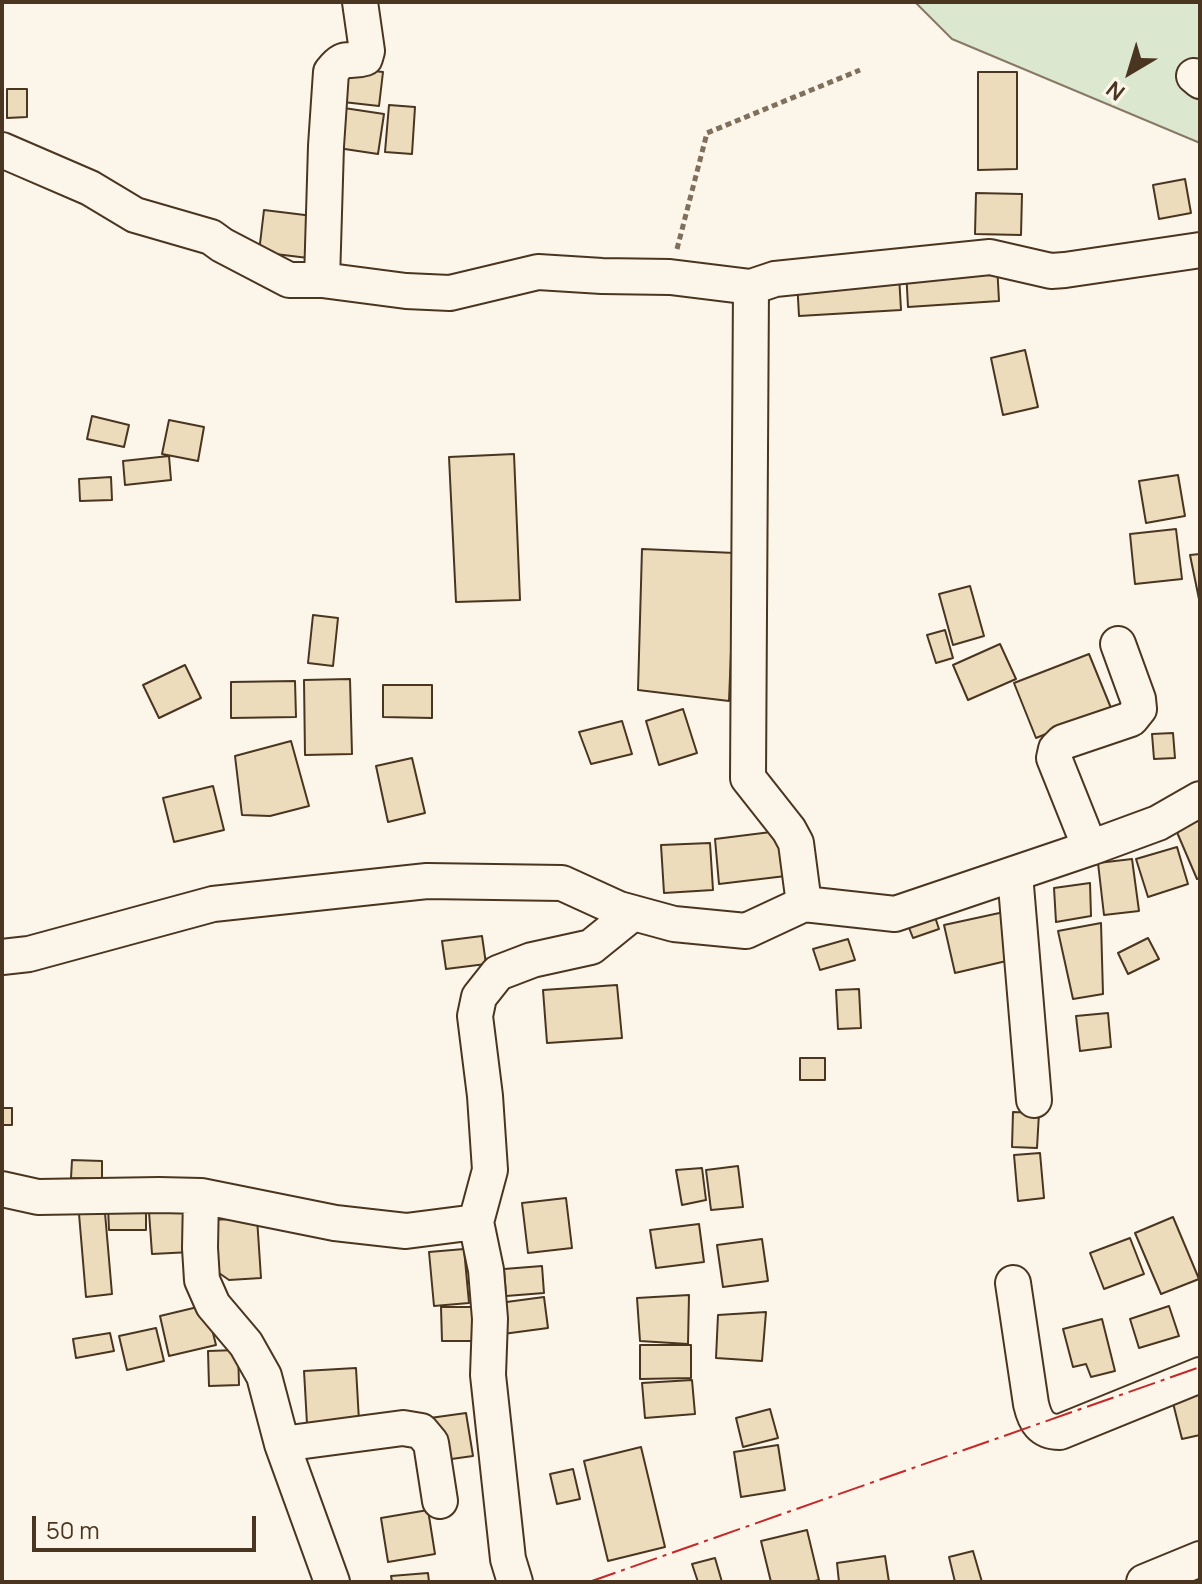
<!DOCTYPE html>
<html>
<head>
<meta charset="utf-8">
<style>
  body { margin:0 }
  #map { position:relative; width:1202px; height:1584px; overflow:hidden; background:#fbf6e9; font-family:Manrope,sans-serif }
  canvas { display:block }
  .frame { position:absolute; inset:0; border:4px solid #4a3520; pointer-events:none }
  .north { position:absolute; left:1090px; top:32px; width:80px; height:80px; -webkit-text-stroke:6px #fbf6e9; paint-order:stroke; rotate:218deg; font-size:22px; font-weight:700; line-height:32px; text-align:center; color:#4a3520 }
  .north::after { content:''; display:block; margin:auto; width:28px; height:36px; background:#4a3520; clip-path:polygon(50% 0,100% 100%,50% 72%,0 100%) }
  .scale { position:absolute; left:32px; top:1516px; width:224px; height:36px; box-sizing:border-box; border:4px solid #4a3520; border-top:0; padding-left:10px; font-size:24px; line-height:28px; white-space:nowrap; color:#4a3520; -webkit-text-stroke:6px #fbf6e9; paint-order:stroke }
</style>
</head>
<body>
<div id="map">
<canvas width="1202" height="1584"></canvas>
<div class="frame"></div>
<div class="north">N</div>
<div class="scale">50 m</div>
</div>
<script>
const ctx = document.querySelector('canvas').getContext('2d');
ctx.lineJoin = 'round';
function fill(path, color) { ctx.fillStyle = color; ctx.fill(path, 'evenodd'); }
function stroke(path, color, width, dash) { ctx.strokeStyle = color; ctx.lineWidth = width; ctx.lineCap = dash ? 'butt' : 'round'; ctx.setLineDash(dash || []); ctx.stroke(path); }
const green = new Path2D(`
  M915,2H1200V143L952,39Z`);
const building = new Path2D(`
  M346,68L383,72L379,106L343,102Z
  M978,72H1017V169L978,170Z
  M7,89H27V117L7,118Z
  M389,105L415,107L412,154L385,152Z
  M344,108L384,114L378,154L338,148Z
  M1185,179L1191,213L1159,219L1153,185Z
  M976,193L1022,194L1021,235L975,234Z
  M264,210L313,216L308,258L259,252Z
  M997,264L999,301L908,307L906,269Z
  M899,275L901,310L799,316L797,280Z
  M1025,350L1038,407L1003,415L991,358Z
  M92,416L129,425L124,447L87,439Z
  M169,420L204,427L198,461L162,454Z
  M514,454L520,600L456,602L449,457Z
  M169,456L171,480L125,485L123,461Z
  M1178,475L1185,516L1146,523L1139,481Z
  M111,477L112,500L80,501L79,479Z
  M1176,529L1182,579L1135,584L1130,534Z
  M642,549L735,553L729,701L638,690Z
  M1200,554V604L1190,555Z
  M970,586L984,636L953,645L939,594Z
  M313,615L338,618L333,666L308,663Z
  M945,630L953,658L936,663L927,635Z
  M1000,644L1016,679L968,700L953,665Z
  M1089,654L1111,708L1036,738L1014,683Z
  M185,665L201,698L159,718L143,685Z
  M350,679L352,754L305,755L304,680Z
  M295,681L296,717L231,718V682Z
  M383,685H432V718L383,717Z
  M683,709L697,753L659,765L646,721Z
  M622,721L632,754L591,764L579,732Z
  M1173,733L1175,758L1154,759L1152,734Z
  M291,741L309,806L270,816L242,815L235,756Z
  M412,758L425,813L388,822L376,766Z
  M213,786L224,830L174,842L163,798Z
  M1200,820V878L1197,879L1176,830Z
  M787,830L794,875L719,884L715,839Z
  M710,843L713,890L664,893L661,845Z
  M1177,847L1188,884L1148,897L1136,859Z
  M1132,859L1139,911L1104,915L1098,863Z
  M1090,883L1091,916L1056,922L1054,888Z
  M931,905L939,929L913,938L904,915Z
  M1004,912L1015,959L955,973L944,925Z
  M1101,923L1103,994L1073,999L1058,931Z
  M482,936L486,964L446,969L442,941Z
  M1148,938L1159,959L1128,974L1118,953Z
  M848,939L855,960L820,970L813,949Z
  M617,985L622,1038L547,1043L543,990Z
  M859,989L861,1028L838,1029L836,990Z
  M1108,1013L1111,1047L1080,1051L1076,1016Z
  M800,1058H825V1080H800Z
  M2,1108H12V1125H2Z
  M1013,1112L1039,1113L1037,1148L1012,1147Z
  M1040,1153L1044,1198L1018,1201L1014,1155Z
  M72,1160L102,1161V1179L71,1178Z
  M738,1166L743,1207L711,1210L706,1170Z
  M702,1168L706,1200L682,1205L676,1170Z
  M566,1198L572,1248L528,1253L522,1203Z
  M108,1207H146V1230H109Z
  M189,1209L191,1252L152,1254L149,1212Z
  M105,1213L112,1294L86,1297L79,1214Z
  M1173,1217L1199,1279L1161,1294L1135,1233Z
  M257,1218L261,1278L229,1280L219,1273L215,1266L209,1220Z
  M699,1224L704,1262L656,1268L650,1230Z
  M1130,1238L1144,1274L1104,1289L1090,1253Z
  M762,1239L768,1281L723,1287L717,1245Z
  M464,1249L469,1303L434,1306L429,1252Z
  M542,1266L544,1293L506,1296L504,1269Z
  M689,1295L688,1344L640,1341L637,1298Z
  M544,1297L548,1328L503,1334L499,1303Z
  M206,1305L216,1345L169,1356L160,1316Z
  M1169,1306L1179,1336L1139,1348L1130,1319Z
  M441,1307H476L477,1341H442Z
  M766,1312L762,1361L716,1358L718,1315Z
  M1102,1319L1115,1371L1091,1377L1086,1364L1073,1367L1063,1329Z
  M156,1328L164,1361L127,1370L119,1336Z
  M110,1333L114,1351L76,1358L73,1339Z
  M640,1345H691V1378L640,1379Z
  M238,1350L239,1385L209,1386L208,1351Z
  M356,1368L359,1421L307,1424L304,1371Z
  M692,1380L695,1414L645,1418L642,1383Z
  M1200,1393V1435L1182,1439L1172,1399Z
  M770,1409L778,1438L743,1447L736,1418Z
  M466,1413L473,1456L437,1461L430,1418Z
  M778,1445L785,1490L741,1497L734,1452Z
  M641,1447L665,1547L608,1561L584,1461Z
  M573,1469L580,1499L557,1504L550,1474Z
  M428,1510L435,1554L388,1562L381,1518Z
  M807,1530L819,1580L810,1582H771L761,1541Z
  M973,1551L982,1582H955L949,1557Z
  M885,1556L889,1582H839L837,1563Z
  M715,1558L722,1582H698L692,1564Z
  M428,1573L429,1582H392L391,1576Z`);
const path = new Path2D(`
  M677,249L707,133L860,70`);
const minor = new Path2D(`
  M1194,76L1200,81
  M2,150L90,188L135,215L211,237L222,245L289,280H322L406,291L450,293L538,272L602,276L670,277L751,287
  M322,280L326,146L331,72C346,53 347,64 365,58L367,51L360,2
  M1090,848L1054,758L1056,749L1063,742L1131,719L1139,709L1138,699L1118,644
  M1015,874L1034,1100
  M804,904L796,843L789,830L748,778L751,287L775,279L990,257L1051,271L1065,270L1200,250
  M2,957L29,954L213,904L427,881L562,883L619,909L674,924L746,931L804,904L895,914L1090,848L1158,823L1200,799
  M2,1189L38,1197L159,1195L201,1196L335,1223L406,1231L476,1222L486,1270L490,1319L488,1375L508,1559L515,1582
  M201,1196L200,1248L202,1280L213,1305L246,1344L264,1376L282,1444L332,1582
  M476,1222L490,1170L485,1096L475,1016L479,997L498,973L532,960L591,947L633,913
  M1013,1283L1031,1404C1035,1421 1041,1432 1060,1432L1200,1375
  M282,1444L403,1428L421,1431L431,1443L440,1501
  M1144,1582L1200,1559`);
const power = new Path2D(`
  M589,1582L1200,1367`);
fill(green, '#dce7d0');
stroke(green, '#887966', 2);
fill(building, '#ecdcbc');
stroke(building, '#4a3520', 2);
stroke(minor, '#4a3520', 38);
stroke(path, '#7f6f5c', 5, [6, 4]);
stroke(minor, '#fbf6e9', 34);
stroke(power, '#c62828', 2, [28, 6, 4, 6]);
</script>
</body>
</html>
